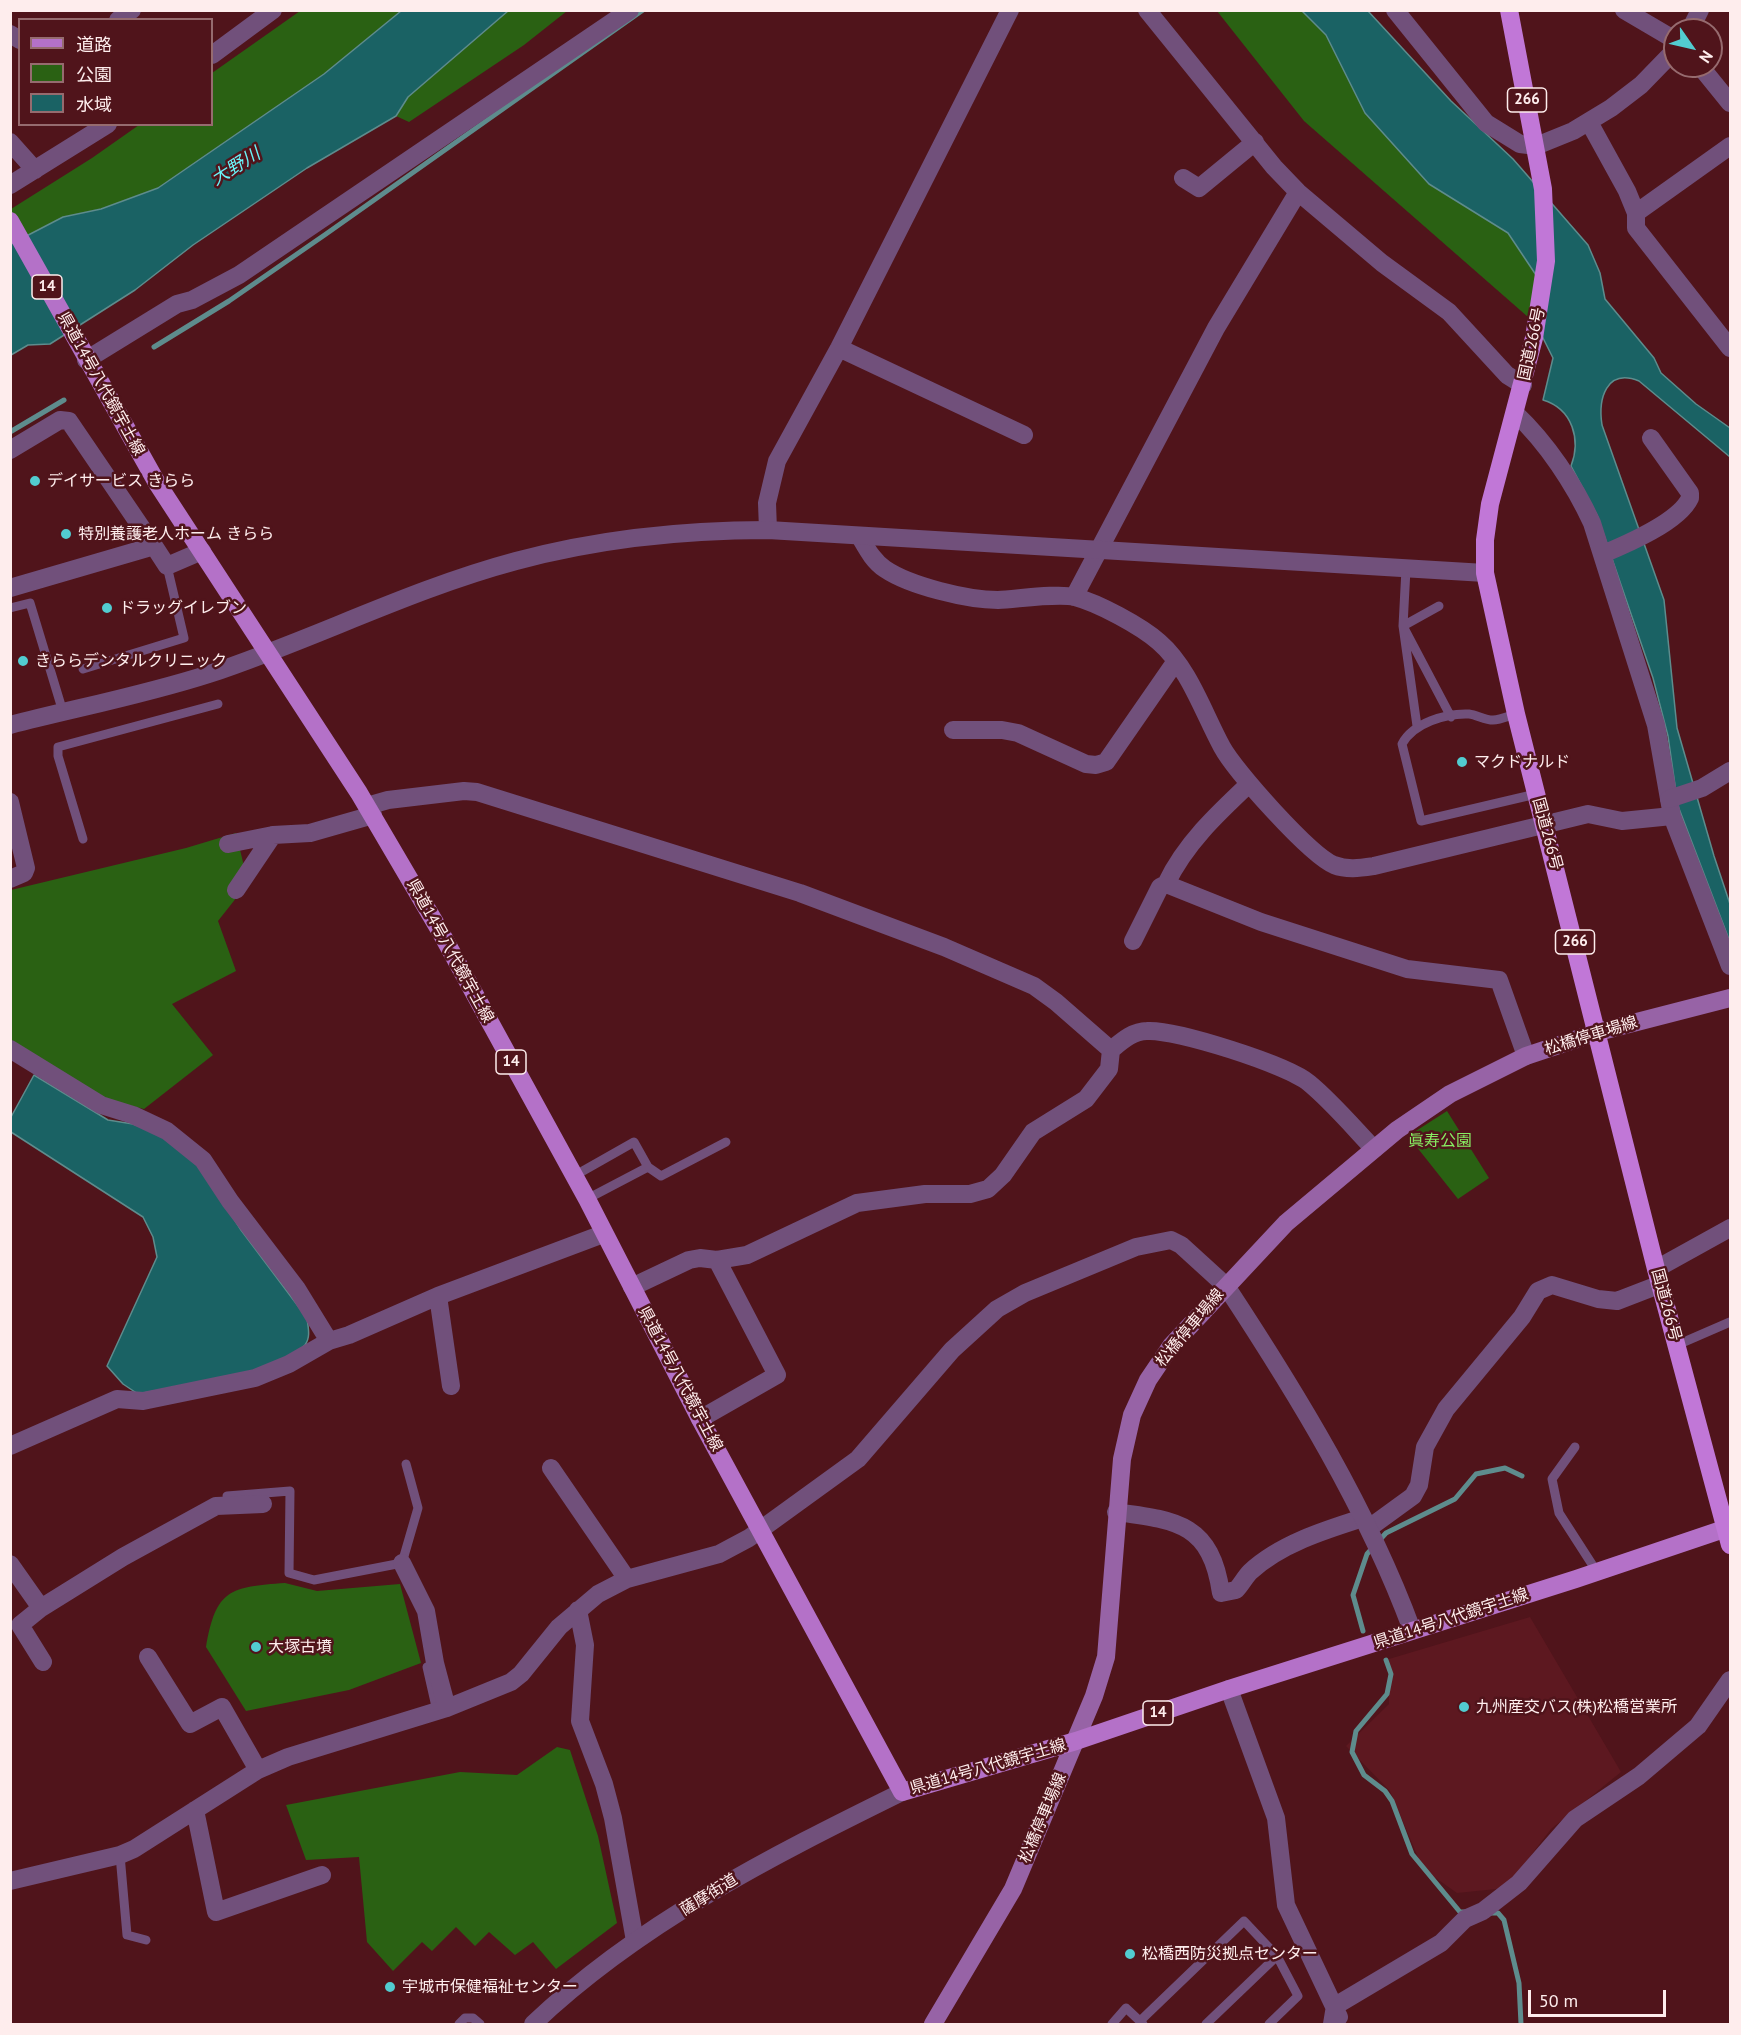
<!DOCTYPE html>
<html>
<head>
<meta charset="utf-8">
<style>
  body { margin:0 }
  #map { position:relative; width:1741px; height:2035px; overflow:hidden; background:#50141b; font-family:"PT Sans","Noto Sans JP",sans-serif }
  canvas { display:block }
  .frame { position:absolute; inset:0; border:12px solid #feeded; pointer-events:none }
  .legend { position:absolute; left:18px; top:18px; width:195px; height:108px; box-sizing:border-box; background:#50141b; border:2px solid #966b6f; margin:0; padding:8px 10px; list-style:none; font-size:18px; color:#feeded }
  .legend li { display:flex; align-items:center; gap:12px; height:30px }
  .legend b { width:30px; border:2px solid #966b6f }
  .north { position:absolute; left:1663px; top:18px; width:60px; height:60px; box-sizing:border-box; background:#50141b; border:2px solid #966b6f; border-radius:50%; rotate:124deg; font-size:16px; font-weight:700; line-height:24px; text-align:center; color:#feeded }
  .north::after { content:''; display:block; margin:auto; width:21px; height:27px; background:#52ccd0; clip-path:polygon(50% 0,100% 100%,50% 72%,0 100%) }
  .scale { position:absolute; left:1528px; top:1990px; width:138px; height:27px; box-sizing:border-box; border:3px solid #feeded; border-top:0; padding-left:8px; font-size:18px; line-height:21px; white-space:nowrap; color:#feeded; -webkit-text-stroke:4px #50141b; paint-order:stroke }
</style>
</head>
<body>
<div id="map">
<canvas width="1741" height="2035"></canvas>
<div class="frame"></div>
<ul class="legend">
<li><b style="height:8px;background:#b471c8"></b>道路</li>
<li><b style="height:16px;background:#2a6113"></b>公園</li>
<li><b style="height:16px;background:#1a6264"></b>水域</li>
</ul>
<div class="north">N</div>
<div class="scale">50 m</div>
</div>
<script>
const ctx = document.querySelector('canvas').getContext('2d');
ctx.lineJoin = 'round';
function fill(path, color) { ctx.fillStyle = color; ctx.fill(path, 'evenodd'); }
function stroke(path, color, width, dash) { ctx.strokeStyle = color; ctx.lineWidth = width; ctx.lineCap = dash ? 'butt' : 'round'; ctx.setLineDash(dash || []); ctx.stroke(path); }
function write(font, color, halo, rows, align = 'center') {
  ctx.font = font + ' "PT Sans","Noto Sans JP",sans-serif'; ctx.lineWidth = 5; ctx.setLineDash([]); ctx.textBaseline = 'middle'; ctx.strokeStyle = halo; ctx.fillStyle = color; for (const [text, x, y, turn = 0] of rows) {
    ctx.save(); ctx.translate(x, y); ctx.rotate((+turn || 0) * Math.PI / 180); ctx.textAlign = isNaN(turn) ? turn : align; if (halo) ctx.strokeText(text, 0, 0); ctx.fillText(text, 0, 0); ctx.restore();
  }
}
const built = new Path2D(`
  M1530,1617L1621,1772L1551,1829L1506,1888L1457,1893L1423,1869L1390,1791L1346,1746L1389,1704V1659Z`);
const green = new Path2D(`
  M300,11H401L324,74L158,188L101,209L63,217L11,244V209L92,158L139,125L212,124V73Z
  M508,11H567L524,45L409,122L396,116L408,97Z
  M1217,11H1302L1326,35L1365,113L1429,184L1508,233L1538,278L1536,324L1304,121Z
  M236,833L248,883L218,921L236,971L172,1004L213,1055L144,1109L99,1098L19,1048L11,1039V890L186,848Z
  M1447,1111L1489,1178L1458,1199L1408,1136Z
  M285,1583L317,1591L400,1584L421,1663L349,1690L246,1711L206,1647C216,1589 230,1587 285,1583Z
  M557,1747L570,1750L598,1836L617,1923L556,1969L533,1942L515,1955L489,1932L475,1946L456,1927L432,1951L422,1942L393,1971L367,1942L359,1857L306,1860L286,1805L460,1772L517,1775Z`);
const water = new Path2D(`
  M401,11H508L408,97L396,116L307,168L193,245L135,290L50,344L28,345L11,355V244L63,217L101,209L158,188L324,74Z
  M1302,11H1368L1451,101L1513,159L1588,245L1600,273L1605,299L1654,358L1661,373L1696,404L1730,428V457L1639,381C1606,368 1598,399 1602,425L1664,600L1677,728L1714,856L1730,904V942L1678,806L1668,736L1653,678L1597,515L1571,466C1581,440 1573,409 1543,400L1553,358L1536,324L1538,278L1508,233L1429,184L1365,113L1326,35Z
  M34,1075L108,1120L133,1124L161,1134L199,1164L241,1230L307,1318C308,1327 311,1337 305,1345C278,1376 179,1386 138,1394L123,1384L107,1366L157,1257L153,1237L143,1217L11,1132V1117Z`);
const stream = new Path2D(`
  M154,347L229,301L326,234L643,10
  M10,432L64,400
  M1363,1631L1353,1595L1367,1554L1386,1533L1455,1499L1476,1474L1505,1468L1522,1476
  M1386,1660L1391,1674L1387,1694L1356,1731L1352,1752L1364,1775L1385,1791L1392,1801L1412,1854L1460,1912H1465
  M1489,1913H1498L1504,1920L1519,1983L1521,2024`);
const service = new Path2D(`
  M1406,569L1403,626L1417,726
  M1439,606L1403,626L1451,717
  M10,608L30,603L63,712
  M83,669L184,638L167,566
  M1516,714C1509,716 1500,720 1493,720C1485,720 1477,715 1469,714C1446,713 1413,723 1402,744L1421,821L1536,794
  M83,839L58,756V747L218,704
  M648,1167L661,1176L726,1142
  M574,1176L634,1142L648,1167L587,1199
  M1677,1345L1730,1322
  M1575,1447L1552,1479L1559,1513L1597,1572
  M227,1496L290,1491L289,1573L314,1580L402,1563L418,1508L406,1464
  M427,1667L437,1711
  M120,1855L127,1935L146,1940
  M1140,2021L1244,1921L1277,1956L1206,2024
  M459,2024L465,2018H473L480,2024
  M1112,2024L1126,2008L1143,2024
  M1269,2024L1298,1996L1277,1956`);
const minor = new Path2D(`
  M1147,10L1274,167L1298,192L1382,263L1449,312L1507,375L1523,385
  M1395,10L1486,123L1520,144L1536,146L1573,131L1611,108L1641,85L1675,50
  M118,20L132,10
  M1690,30L1700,10
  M10,34L20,40
  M212,55L273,10
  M1589,122L1627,191L1636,213V228L1730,348
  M10,142L35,170
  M1183,178L1199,188L1255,142
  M10,185L108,124
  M1636,213L1730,146
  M839,348L1024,435
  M86,360L177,304L192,300L239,275L630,10
  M1515,413C1547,443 1574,484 1592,523L1656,725L1672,816L1730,966
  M10,450L60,420L69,421L154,546L10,588
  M768,530L767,503L777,461L839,348L1010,10
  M860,537C867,549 873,561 885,569C910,586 968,600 998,600C1018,599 1058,593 1075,597C1098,603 1141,626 1159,642C1189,668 1203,712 1222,747C1235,771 1310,855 1334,865C1347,870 1360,868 1374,866L1588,814L1622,821L1672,816
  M154,546L167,566L202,551
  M1603,554C1627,544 1679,522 1690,498V493L1651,438
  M1074,597L1216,328L1298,192
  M953,730H1002L1018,733L1086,764L1096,765L1106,762L1176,661
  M10,802L26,868L24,873L10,879
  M367,806L388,800L464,791L477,792L800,893L944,947L1034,986L1056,1002L1111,1050
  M228,844L273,835
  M1166,884C1185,844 1217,814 1249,784
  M236,890L273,835L310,833L373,815
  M1133,941L1160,887L1166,884L1261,922L1407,969L1499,980L1526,1056
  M10,1049L101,1105L133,1115L167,1131L203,1160L230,1201L297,1289L329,1341
  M1656,1269L1730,1228
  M632,1287L689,1260L700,1258L717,1260L747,1255L857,1203L925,1194H970L988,1189L1003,1175L1033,1132L1086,1099L1109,1069L1111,1050C1122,1041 1133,1031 1147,1031C1175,1029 1288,1065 1309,1083C1332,1102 1353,1127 1374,1149
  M438,1296L451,1386
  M700,1419L777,1375L717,1260
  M10,1446L117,1399L143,1401L255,1378L289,1364L329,1341L349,1335L438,1296L603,1234
  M551,1468L627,1579
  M1116,1512C1176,1520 1211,1523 1221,1593L1236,1590C1241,1585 1245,1577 1250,1572C1280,1544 1325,1530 1363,1518
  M1369,1528L1413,1496L1419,1485L1425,1447L1446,1409L1522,1317L1538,1291L1552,1285L1598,1299L1617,1301L1661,1284
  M402,1563L426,1611L435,1663L447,1708
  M10,1564L41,1608L123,1557L216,1506L263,1504
  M41,1608L20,1625L43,1662
  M578,1610L585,1645L580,1721L604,1784L613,1818L635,1941
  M148,1657L190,1724L222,1707L258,1770
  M1229,1689L1276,1818L1286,1905L1339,2017
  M195,1810L216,1912L322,1875
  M10,1881L120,1855L134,1849L258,1770L288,1757L447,1708L511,1682L521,1674L559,1627L598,1594L627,1579L719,1554L749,1538L858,1459L952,1350L997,1309L1025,1293L1136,1247L1171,1240L1181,1245L1226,1286
  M1332,2024L1335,2006L1441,1943L1465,1919L1483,1911L1519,1883L1575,1819L1639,1776L1698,1726L1730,1680`);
const tertiary = new Path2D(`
  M1624,10L1675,40
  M1700,66L1730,103
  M10,725C76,708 144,695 209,674C312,640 411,589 516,561C598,539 684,530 768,530L1485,573
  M1669,799L1702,788L1730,771
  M1226,1286C1297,1394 1367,1508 1412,1630
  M533,2024C639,1923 772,1856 902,1792`);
const secondary = new Path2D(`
  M933,2024L1013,1889L1094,1696L1106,1657L1122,1459L1132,1415L1148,1380L1171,1346L1286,1223L1397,1130L1450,1094L1526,1056L1598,1032L1730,998`);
const primary = new Path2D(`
  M10,221L157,483L359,793L440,931L587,1199L700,1419L902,1792L1076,1741L1229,1689L1576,1579L1730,1527`);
const trunk = new Path2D(`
  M1509,10L1543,189L1546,261L1534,338L1490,504L1485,540V573L1516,714L1656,1269L1730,1545`);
const markers = [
  [35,481,6,"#52ccd0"],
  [66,534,6,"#52ccd0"],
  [107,608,6,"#52ccd0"],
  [23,661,6,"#52ccd0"],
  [1462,762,6,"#52ccd0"],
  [256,1647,6,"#52ccd0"],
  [1464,1707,6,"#52ccd0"],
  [1130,1954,6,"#52ccd0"],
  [390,1987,6,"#52ccd0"]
];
const shields = [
  [1527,100,39],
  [47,287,30],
  [1575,942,39],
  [511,1062,30],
  [1158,1713,30]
];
const shieldNames = [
  ["266",1527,100],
  ["14",47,287],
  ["266",1575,942],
  ["14",511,1062],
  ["14",1158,1713]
];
const streetNames = [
  ["国道266号",1532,344,-78],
  ["県道14号八代鏡宇土線",101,384,61],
  ["国道266号",1547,834,75],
  ["県道14号八代鏡宇土線",450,951,61],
  ["松橋停車場線",1591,1036,-17],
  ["国道266号",1666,1305,75],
  ["松橋停車場線",1190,1328,-50],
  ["県道14号八代鏡宇土線",680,1379,62],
  ["県道14号八代鏡宇土線",1451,1619,-18],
  ["県道14号八代鏡宇土線",988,1767,-16],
  ["松橋停車場線",1043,1818,-67],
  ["薩摩街道",709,1895,-32]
];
const poiNames = [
  ["デイサービス きらら",47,481],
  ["特別養護老人ホーム きらら",78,534],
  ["ドラッグイレブン",119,608],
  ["きららデンタルクリニック",35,661],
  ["マクドナルド",1474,762],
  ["大塚古墳",268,1647],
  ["九州産交バス(株)松橋営業所",1476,1707],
  ["松橋西防災拠点センター",1142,1954],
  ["宇城市保健福祉センター",402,1987]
];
const parkNames = [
  ["眞寿公園",1440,1141]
];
const waterNames = [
  ["大野川",236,167,-32]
];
fill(built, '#5d1820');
fill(green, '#2a6113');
fill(water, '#1a6264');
stroke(water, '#5e8c8d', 1.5);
stroke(stream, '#5e8c8d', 5);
stroke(service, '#71507b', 9);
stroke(minor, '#71507b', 18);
stroke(tertiary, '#71507b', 18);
stroke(secondary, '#9763a6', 18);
stroke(primary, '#b471c8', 18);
stroke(trunk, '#c177d7', 18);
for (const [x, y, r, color] of markers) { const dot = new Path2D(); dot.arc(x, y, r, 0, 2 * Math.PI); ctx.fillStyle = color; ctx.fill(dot); stroke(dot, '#50141b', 2); }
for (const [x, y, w] of shields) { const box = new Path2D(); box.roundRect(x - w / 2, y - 12, w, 24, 4.5); ctx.fillStyle = '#50141b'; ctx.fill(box); stroke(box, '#feeded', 1.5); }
write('bold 15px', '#feeded', null, shieldNames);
write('16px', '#feeded', '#50141b', streetNames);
write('16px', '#feeded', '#50141b', poiNames, 'left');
write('16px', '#87ec62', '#50141b', parkNames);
write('italic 18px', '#6af4f9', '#50141b', waterNames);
</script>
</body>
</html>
